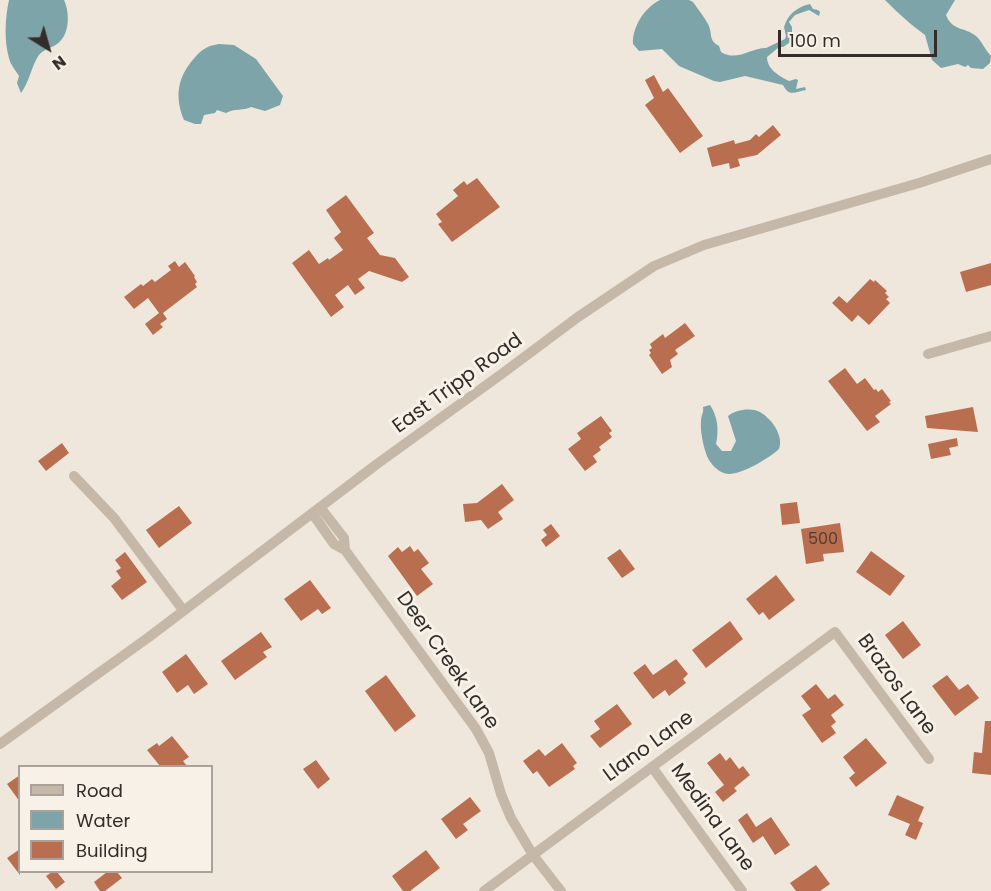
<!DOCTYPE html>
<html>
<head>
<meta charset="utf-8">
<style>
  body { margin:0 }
  #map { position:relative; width:991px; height:891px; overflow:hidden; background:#efe7db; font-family:Poppins,sans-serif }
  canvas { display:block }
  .legend { position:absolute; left:18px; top:765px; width:195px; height:108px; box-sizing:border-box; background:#f7f1e7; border:2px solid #a9a29b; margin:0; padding:8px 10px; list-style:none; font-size:18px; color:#332c28 }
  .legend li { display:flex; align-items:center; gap:12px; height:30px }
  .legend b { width:30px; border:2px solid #a9a29b }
  .north { position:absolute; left:18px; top:18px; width:60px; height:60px; -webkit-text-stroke:4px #f7f1e7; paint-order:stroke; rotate:143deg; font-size:16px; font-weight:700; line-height:24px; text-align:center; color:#332c28 }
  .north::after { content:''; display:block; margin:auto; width:21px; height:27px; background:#332c28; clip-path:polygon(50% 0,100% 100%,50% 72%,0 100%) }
  .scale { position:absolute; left:778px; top:30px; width:159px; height:27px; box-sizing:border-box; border:3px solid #332c28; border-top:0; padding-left:8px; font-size:18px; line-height:21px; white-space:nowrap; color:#332c28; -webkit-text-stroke:4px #f7f1e7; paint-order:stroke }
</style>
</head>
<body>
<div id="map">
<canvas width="991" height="891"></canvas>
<ul class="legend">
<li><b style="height:8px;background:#c5b8a9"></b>Road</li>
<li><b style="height:16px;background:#7da4a9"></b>Water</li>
<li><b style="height:16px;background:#b96f4f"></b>Building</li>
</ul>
<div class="north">N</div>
<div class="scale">100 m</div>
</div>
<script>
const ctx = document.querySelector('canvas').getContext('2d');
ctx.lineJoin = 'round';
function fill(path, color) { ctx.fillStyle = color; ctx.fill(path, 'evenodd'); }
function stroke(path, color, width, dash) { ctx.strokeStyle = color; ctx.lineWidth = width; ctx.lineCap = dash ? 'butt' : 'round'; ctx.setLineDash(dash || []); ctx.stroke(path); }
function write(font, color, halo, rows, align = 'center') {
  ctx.font = font + ' Poppins,sans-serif'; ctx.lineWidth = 6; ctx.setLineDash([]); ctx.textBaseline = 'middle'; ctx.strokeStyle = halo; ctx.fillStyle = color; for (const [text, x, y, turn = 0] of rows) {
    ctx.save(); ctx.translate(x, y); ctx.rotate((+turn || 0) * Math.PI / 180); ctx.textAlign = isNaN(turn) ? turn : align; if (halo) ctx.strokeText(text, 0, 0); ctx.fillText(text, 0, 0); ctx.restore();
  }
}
const water = new Path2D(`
  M9,0H64C70,13 70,35 57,44C50,49 42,49 37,58C31,69 29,82 21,93L17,83L19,76C16,71 10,64 9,58C4,41 5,18 9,0Z
  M660,0H689L693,2C698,9 704,17 708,24C713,34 708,40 719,46L721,52C737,62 750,48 766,48L785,39L786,36L784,27C788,14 797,7 810,4L813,9L818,10L820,12L819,16L809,10L795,15L789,22L792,27V41L783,47H779L767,57C767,69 779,76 789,81L796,79L798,80L796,89L805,87L806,90C795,92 789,97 783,85L745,76L720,82L714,81L679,66L662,49L639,51L633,44C632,27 645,7 660,0Z
  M885,0H955L946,15C952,31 965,27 976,36C982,41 985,50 991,56L990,63L983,69L971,68L968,65L965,67L958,64L941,68L932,60L925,35C911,25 897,12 885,0Z
  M219,44L234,45L256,59L283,96L280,105L265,111L251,107C243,111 235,108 226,113L217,110L215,113L204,115L201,124H195L184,120C175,98 177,80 191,62C200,51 205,46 219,44Z
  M710,405C718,417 719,430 716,444L722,451H731L736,441L728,416C735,410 751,407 760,412C772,419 784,436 779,449C769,458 743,474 729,474C719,474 708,462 706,453C703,445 700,429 701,421C701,415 704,413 703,407Z`);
const building = new Path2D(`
  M654,75L663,92L668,88L703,136L680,153L645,105L654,98L645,80Z
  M773,125L781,135L757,155L738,159L740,166L730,169L729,163L712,167L707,148L734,140L735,144L750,140L756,134L759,137Z
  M477,178L500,207L452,242L438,224L442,222L436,214L458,196L453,190L464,181L467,185Z
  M346,195L374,233L367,238L380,255L395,258L409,277L402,282L369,271L358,279L365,288L355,295L348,285L335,295L344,307L331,317L292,263L309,250L319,264L328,258L329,260L343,250L334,238L341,232L326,210Z
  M175,261L179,267L185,262L195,276L194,277L197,282L195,284L197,287L163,313L167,319L160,324L163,327L153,335L145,324L159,313L148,298L134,309L124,297L141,284L143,286L152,279L155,282L171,270L168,266Z
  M991,263V285L966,292L960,272Z
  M870,279L874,282L875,280L887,291L885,293L889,297L886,299L890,303L869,325L858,315L852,322L832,303L839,296L847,303Z
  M685,323L695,336L675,350L678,354L670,360L672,367L662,374L649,355L651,353L649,350L652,348L650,344L663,334L665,338Z
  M845,368L857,384L865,378L874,390L876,389L878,392L882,389L891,401L889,402L891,404L875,416L880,422L867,431L828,381Z
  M973,407L978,432L927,428L925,416Z
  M601,416L612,431L609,433L612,437L599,447L601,450L593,456L597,462L585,471L568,449L581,439L577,433Z
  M957,438L958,446L949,448L951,455L931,459L928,444Z
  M62,443L69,453L46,471L38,461Z
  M502,484L514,500L498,512L503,519L488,529L481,520L465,522L463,504L477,503Z
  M797,502L800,523L782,525L780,504Z
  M179,506L192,523L159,548L146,530Z
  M840,523L844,552L823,554L824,561L806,564L801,529Z
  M551,524L560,536L546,547L541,540L547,535L543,530Z
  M410,546L414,552L418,549L429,563L421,569L433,584L417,596L388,556L398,547L402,552Z
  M620,549L635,569L622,578L607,558Z
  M871,551L905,576L890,596L856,572Z
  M125,552L147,582L122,600L111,586L121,578L116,571L121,568L115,560Z
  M776,575L795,600L769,620L763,612L759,615L746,599Z
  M310,580L331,608L322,614L318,609L301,621L284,599Z
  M730,621L743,639L706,668L692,650Z
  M903,621L921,645L903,659L885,635Z
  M261,632L272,647L263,652L267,657L235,680L221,661Z
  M186,654L208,684L194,694L188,685L177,693L162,672Z
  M676,659L688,674L683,679L686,683L669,696L665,690L653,699L633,673L645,664L653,675Z
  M386,675L416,716L395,732L365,691Z
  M947,675L959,690L968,684L979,698L955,716L932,686Z
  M816,684L828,699L835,694L844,705L831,715L836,722L831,726L836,733L822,743L802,715L811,709L801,696Z
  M617,704L632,724L600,748L590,736L600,729L594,721Z
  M985,721H991V775L972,773L974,752L982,753Z
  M172,736L189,757L183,761L187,766H160L147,750L157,743L159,746Z
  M866,738L887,763L856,787L849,778L855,773L843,757Z
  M562,743L577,763L573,766L575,769L549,787L537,771L533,774L523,761L539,749L545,756Z
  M720,753L726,761L730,757L739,769L743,766L750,775L734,788L737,791L723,802L715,792L724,785L707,763Z
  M316,760L330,779L318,789L303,769Z
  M20,775V802L7,784Z
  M897,795L924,807L918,821L923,823L916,840L905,835L910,824L888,815Z
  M470,797L481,811L463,824L468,830L456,839L441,819Z
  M747,813L756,827L771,817L790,845L775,855L763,836L753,843L738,820Z
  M20,849V875L7,858Z
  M426,850L440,868L410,891H403L392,876Z
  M816,865L830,884L820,891H796L790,883Z
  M52,872H57L65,882L56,889L46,876Z
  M107,872H117L122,878L105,891H100L94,882Z`);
const minor = new Path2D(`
  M928,354L991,336
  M74,476L114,518L183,610
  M320,507L344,538L345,550
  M312,513L334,544L345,550L476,729L489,753L501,794L511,818L533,855L561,891
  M0,744L149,637L377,464L503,373L578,317L654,266L704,245L919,183L991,159
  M652,767L742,891
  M484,891L835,632L929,759`);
const numberNames = [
  ["500",823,540]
];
const streetNames = [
  ["East Tripp Road",458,384,-36],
  ["Deer Creek Lane",447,661,55],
  ["Brazos Lane",896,685,54],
  ["Llano Lane",649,747,-36],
  ["Medina Lane",712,818,54]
];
fill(water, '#7da4a9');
fill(building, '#b96f4f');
stroke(minor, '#c5b8a9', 10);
write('16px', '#543d32', null, numberNames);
write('20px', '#332c28', '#f7f1e7', streetNames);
</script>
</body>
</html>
